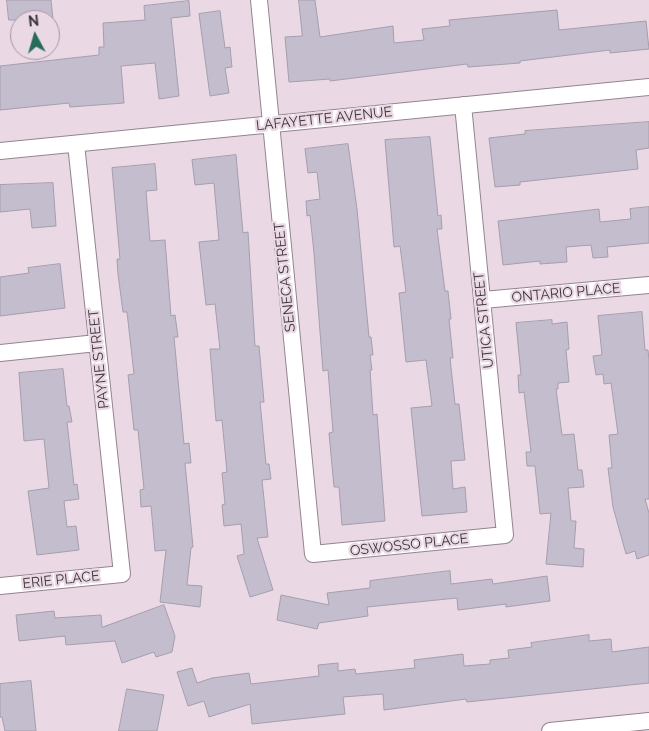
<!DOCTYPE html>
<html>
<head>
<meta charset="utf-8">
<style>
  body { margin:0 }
  #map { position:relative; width:649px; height:731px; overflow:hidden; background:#ead9e5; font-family:Raleway,sans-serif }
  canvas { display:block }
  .north { position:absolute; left:10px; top:10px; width:50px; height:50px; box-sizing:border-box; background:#ead9e5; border:1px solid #a497a0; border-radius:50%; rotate:354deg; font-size:14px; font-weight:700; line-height:20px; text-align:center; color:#3b3439 }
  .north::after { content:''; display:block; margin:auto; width:18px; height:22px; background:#296b5a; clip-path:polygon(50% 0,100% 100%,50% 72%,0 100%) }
</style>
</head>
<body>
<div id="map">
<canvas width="649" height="731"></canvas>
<div class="north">N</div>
</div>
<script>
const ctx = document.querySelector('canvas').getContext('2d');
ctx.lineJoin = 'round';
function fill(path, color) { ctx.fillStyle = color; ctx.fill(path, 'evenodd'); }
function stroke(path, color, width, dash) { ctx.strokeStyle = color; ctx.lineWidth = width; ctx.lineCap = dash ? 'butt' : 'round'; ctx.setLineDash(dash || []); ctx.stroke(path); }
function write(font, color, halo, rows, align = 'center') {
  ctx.font = font + ' Raleway,sans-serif'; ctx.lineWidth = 4.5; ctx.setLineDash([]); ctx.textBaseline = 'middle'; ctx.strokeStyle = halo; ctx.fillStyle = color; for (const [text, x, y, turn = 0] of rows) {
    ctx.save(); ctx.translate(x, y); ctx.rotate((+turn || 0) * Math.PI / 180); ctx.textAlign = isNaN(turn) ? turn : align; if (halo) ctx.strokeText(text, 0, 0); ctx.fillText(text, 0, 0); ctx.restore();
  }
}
const building = new Path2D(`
  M7,0H51L53,20H9Z
  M299,0H315L320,37L393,26L394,43L424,40L422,29L450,26L449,20L557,10L559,30L646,21L649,49L610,53V50L520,61V63L468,67L467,64L330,81V79L289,82L285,37L302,36Z
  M189,1L190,16L171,18L179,96L159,99L155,63L121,66L124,103L70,107L69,103L0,110V66L99,55V47H104L103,23L145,20L144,6Z
  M220,11L225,48L230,47L232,67L225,68L229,93L210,96L199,14Z
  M649,122V148L636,150L638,169L520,182V185L495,187L489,138L525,134V131Z
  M430,137L438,216L441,215L442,229H437L445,291H448L451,319H449L453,358H450L455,404H459L465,460L451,461L453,489L465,487L467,512L422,516L411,408L432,406L426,360L406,362L399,293L406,292L400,246L394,247L385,140Z
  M348,144L357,209L369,337H371L373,355H370L372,370H370L373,415L377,414L385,521L342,525L339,487H334L329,433L333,432L328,370L323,371L314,253L310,215L307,216L306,201L320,199L317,172L308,173L305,149Z
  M236,155L243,233L248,232L255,346H259L264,402H260L266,464H269L271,479L262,480L268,537L257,538L273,590L250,597L237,556L244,554L241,524L224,526L222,505L225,504L222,473L227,472L222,420L216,421L210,349H220L215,304L206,305L199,242L219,240L214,183L195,185L192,160Z
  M155,164L157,190L146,191L150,241L165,240L171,316L175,315L178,337H174L184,444L189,443L191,463H185L193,547L191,548L187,585L202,586L200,607L160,602L166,550L155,551L151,506L141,507L140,490L144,489L138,430H134L128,375L134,374L127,312H123L118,274L117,259H120L112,168Z
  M53,183L56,226L32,228L30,209L0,212V185Z
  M649,207V243L607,247L608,257L593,258L591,245L566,247L567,262L540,264V261L503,265L498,221L599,209L600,222L631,219L630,209Z
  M60,264L65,308L0,316V277L29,273L28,268Z
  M642,312L645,350H648L649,360V499H645L649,513V555L637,559L635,551L626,554L613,507L608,468H612L609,435L618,434L611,383L604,384L603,374L596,375L593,356L602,355L598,316Z
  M552,320V324L567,322L569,349L566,350L569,382L558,383V389H556L562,435L574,434L578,470H582L584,487L568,488L571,521H576L574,548L584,549L583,567L546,564L551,513L540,514L535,466H527L526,452H531L524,392L519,393L518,375H521L516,323Z
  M63,369L67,406H69L72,422H67L74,485L77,484L79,499L64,501L67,527L76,526L79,550L37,555L28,491L49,488L44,439L24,441L19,373Z
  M450,571L451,584L492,579L493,584L547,576L550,601L506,607V604L458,610L457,598L367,607L368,616L319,623L317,629L277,620L281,595L329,605L327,593L370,588V581Z
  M164,605L175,636L172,652L156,657L154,652L122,663L115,641L66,645L65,636L19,641L16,615L54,611L55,618L101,615L102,627Z
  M589,635V641L611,639L612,652L649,647V683L467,702L466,699L384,710L383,694L343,697L345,714L252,724L250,704L209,717L204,701L188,706L177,672L192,668L197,683L212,678L249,673L251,684L319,676L318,665L338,663V671L355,669L356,674L415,668L414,660L463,654L464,666L490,664V660L509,658L508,650L532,647L531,643Z
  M31,681L36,731H5L2,717H0V684Z
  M127,689L164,695L157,731H119Z`);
const minor = new Path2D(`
  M259,0L313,554L505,535L463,105
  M0,151L649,87
  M483,300L649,285
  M0,353L97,343
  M0,586L122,574L76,144
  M550,731L649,721`);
const streetNames = [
  ["LAFAYETTE AVENUE",324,119,-6],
  ["SENECA STREET",285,277,-96],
  ["ONTARIO PLACE",566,293,-5],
  ["UTICA STREET",484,320,-96],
  ["PAYNE STREET",99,359,-96],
  ["OSWOSSO PLACE",409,545,-6],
  ["ERIE PLACE",61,580,-6]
];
fill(building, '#c3bdcd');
stroke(building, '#a49ead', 1);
stroke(minor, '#93848f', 18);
stroke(minor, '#fff', 16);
write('14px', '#3b3439', '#ead9e5', streetNames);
</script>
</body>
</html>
